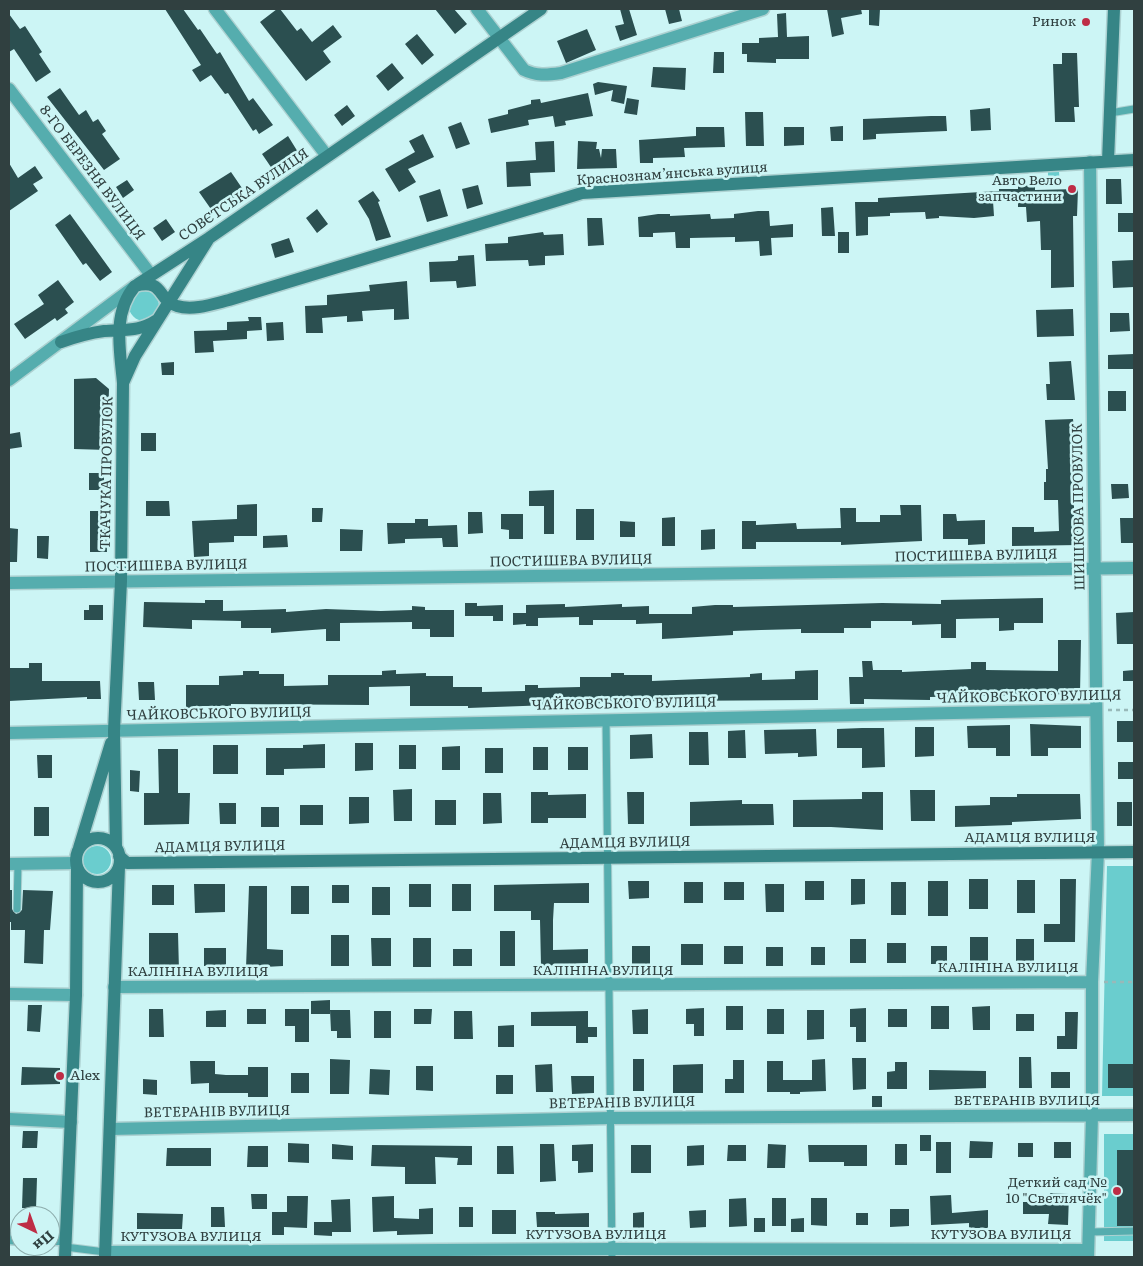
<!DOCTYPE html>
<html>
<head>
<meta charset="utf-8">
<style>
  body { margin:0 }
  #map { position:relative; width:1143px; height:1266px; overflow:hidden; background:#ccf5f5; font-family:Literata,serif }
  canvas { display:block }
  .frame { position:absolute; inset:0; border:10px solid #304040; pointer-events:none }
  .north { position:absolute; left:10px; top:1206px; width:50px; height:50px; box-sizing:border-box; background:#ccf5f5; border:1px solid #8eadad; border-radius:50%; rotate:138deg; font-size:14px; font-weight:700; line-height:20px; text-align:center; color:#304040 }
  .north::after { content:''; display:block; margin:auto; width:18px; height:22px; background:#be2d46; clip-path:polygon(50% 0,100% 100%,50% 72%,0 100%) }
</style>
</head>
<body>
<div id="map">
<canvas width="1143" height="1266"></canvas>
<div class="frame"></div>
<div class="north">Пн</div>
</div>
<script>
const ctx = document.querySelector('canvas').getContext('2d');
ctx.lineJoin = 'round';
function fill(path, color) { ctx.fillStyle = color; ctx.fill(path, 'evenodd'); }
function stroke(path, color, width, dash) { ctx.strokeStyle = color; ctx.lineWidth = width; ctx.lineCap = dash ? 'butt' : 'round'; ctx.setLineDash(dash || []); ctx.stroke(path); }
function write(font, color, halo, rows, align = 'center') {
  ctx.font = font + ' Literata,serif'; ctx.lineWidth = 5; ctx.setLineDash([]); ctx.textBaseline = 'middle'; ctx.strokeStyle = halo; ctx.fillStyle = color; for (const [text, x, y, turn = 0] of rows) {
    ctx.save(); ctx.translate(x, y); ctx.rotate((+turn || 0) * Math.PI / 180); ctx.textAlign = isNaN(turn) ? turn : align; if (halo) ctx.strokeText(text, 0, 0); ctx.fillText(text, 0, 0); ctx.restore();
  }
}
const green = new Path2D(`
  M1048,172H1059L1060,186H1048Z
  M129 306a15 15 0 1 1 30 0a15 15 0 1 1-30 0Z
  M83 860a14 14 0 1 1 28 0a14 14 0 1 1-28 0Z
  M1107,866H1134V1096H1102Z
  M1104,1134H1134V1241H1104Z`);
const building = new Path2D(`
  M165,9H183L198,30L200,29L217,54L220,52L249,101L253,98L273,125L259,134L256,129L253,131L228,93L225,94L211,75L200,82L192,70L201,65Z
  M277,9H280L297,31L301,28L312,42L333,25L342,37L323,51L331,62L306,81L260,22Z
  M435,9H454L467,24L455,34Z
  M620,9H629L637,35L620,41L615,26L624,24Z
  M665,9H679L682,21L669,24Z
  M827,9H861L862,14L841,18L844,34L832,37Z
  M869,9H880L879,26L869,25Z
  M786,13L787,37L809,36V59H776V63L747,62V54H742V43H759V38L778,37L777,14Z
  M9,14L20,29L25,26L42,52L39,54L51,72L36,82L14,49L9,52Z
  M587,29L596,50L566,63L557,41Z
  M417,34L434,55L422,65L405,44Z
  M714,52H724V73H713Z
  M1062,53H1077L1079,107H1074L1075,122H1055L1053,64H1062Z
  M392,63L404,78L388,91L376,76Z
  M653,67L686,68L685,90L651,87Z
  M598,82L627,86L624,104L611,101L613,90L595,95L593,84Z
  M60,88L79,115L86,110L93,122L98,119L106,131L102,134L120,159L104,170L47,97Z
  M588,93L593,116L565,121L566,125L555,127L553,116L528,120L529,125L491,133L488,119L508,114V110L531,104V100L540,99L541,103Z
  M627,98L639,100L637,115L624,113Z
  M347,105L355,116L342,126L334,115Z
  M990,108L991,130L971,131L970,110Z
  M745,112H763L764,146H746Z
  M931,116H946L947,131L876,134V139L863,140V119Z
  M461,122L470,144L456,149L448,127Z
  M843,126V141H831L830,127Z
  M696,127H724L725,147L684,148L685,157L653,158V163H640L639,140L696,136Z
  M784,127H804V145L784,146Z
  M423,134L434,157L408,169L416,182L399,192L385,169L415,152L409,141Z
  M288,136L301,157L293,162L289,160L284,171L279,169L275,173L262,154Z
  M554,141L555,172L530,173L531,186L507,187L506,162L536,160L535,142Z
  M578,141L597,142L596,149H599L601,158L602,149H616L617,168L577,169Z
  M9,163L18,178L35,166L43,178L33,184L38,191L9,211Z
  M231,172L244,191L213,212L199,192Z
  M1106,179H1121L1122,204H1106Z
  M127,180L134,190L123,198L116,187Z
  M478,185L483,204L467,209L462,189Z
  M1035,185V190L1078,189L1077,216H1073L1074,287L1051,288V250H1041L1040,221L1027,222L1026,207H1018V201H993L994,216L974,218L939,216V218L926,219L925,212L890,213V216L868,217V235L856,236L855,202H878V198L999,191V189H1018V186Z
  M440,189L448,216L427,222L419,196Z
  M373,191L380,201L378,202L391,237L376,241L369,219L358,201Z
  M833,207L835,236H822L821,208Z
  M317,209L328,224L317,233L306,218Z
  M758,211H769L770,226L793,224V237L771,238L772,255L760,256L759,241L735,242V237L690,238V248H676L675,232L653,233V237H639L638,217L658,214H670V216L710,214L711,219L734,218V214Z
  M1118,213H1134V232H1118Z
  M70,214L112,272L100,281L86,263L83,265L55,225Z
  M587,218H602L604,245L588,246Z
  M166,219L175,232L162,241L153,228Z
  M543,232L544,235L563,234L564,255L545,256V265L529,266L528,260L486,261L485,244L508,243V237Z
  M838,232H849V253H838Z
  M289,238L294,252L275,258L271,244Z
  M474,255L476,286L457,288L456,281L430,282L429,262L455,261L458,260V256Z
  M1134,260V287L1113,288L1112,261Z
  M58,280L74,302L65,309L68,313L57,321L55,318L25,339L14,324L44,304L38,295Z
  M407,281L409,319L394,320V309L362,311L363,321L347,322V316L322,318L323,333H306L305,306L327,305V295L370,291L369,285Z
  M1073,309L1074,336L1037,337L1036,310Z
  M1110,313H1129L1130,331L1110,332Z
  M248,317H261L262,330L247,331V339L213,341L214,352L195,353L194,331L227,330V322L249,321Z
  M283,322L284,340L267,341L266,323Z
  M1134,354V369H1108V355Z
  M1071,361L1075,400H1047L1046,384H1050L1049,362Z
  M174,362V375H162L161,363Z
  M96,378L109,389L107,450L74,449V379Z
  M1108,391H1126V411H1108Z
  M1073,419L1077,466H1074V531H1078L1079,545L1012,546V527H1034V532L1059,531L1058,500H1044V482H1046V469H1048L1045,420Z
  M20,432L22,447L9,449V434Z
  M141,433H156V451H141Z
  M89,473H104V490H89Z
  M1111,484H1128L1129,498L1112,499Z
  M554,490V534H544V506H529V491Z
  M146,501H169L170,516H146Z
  M257,504V536H234V542L209,543V556L194,557L192,521L237,519V505Z
  M900,505H921L922,541L841,545V542H756V549H742V521H756V525L796,523L797,529L841,528L840,508H856V522H880V515H901Z
  M312,508H323L322,522H312Z
  M576,509H594V540H576Z
  M90,511H105L107,552H90Z
  M468,512H482L483,533L468,534Z
  M501,514H523V539H509V530L501,529Z
  M943,514H956L957,521L985,520V544L968,545V539H943Z
  M675,517V546H662V518Z
  M1120,518H1134V543H1121Z
  M415,519H428V526L457,525L458,547H443L442,538L405,539V543L388,544L387,523H415Z
  M620,521L635,522V537H620Z
  M9,528L18,529L17,562H9Z
  M340,529L363,530L362,551H340Z
  M715,529V549L701,550V530Z
  M287,535L288,547L263,548V536Z
  M37,536H49L48,559L37,558Z
  M1043,598V623H1014V630L999,631V618L956,619V638H941V624L912,625V621H871V628H844V633H801V629L761,630L733,631V635L662,639V623L636,624V620H593V625H579V617L538,618V626H526V624L513,625V613H526V605L565,604V607L622,604V607L649,606V614H692V607L715,605H733V607L882,603L941,604V600Z
  M205,600H223V611L286,609V612L326,609L381,611L412,610V606L425,607V610H454V637H430V629H412V622L340,623V641H326V629L271,633V628H241V621L192,620V629L143,627L144,602L205,603Z
  M465,603H477V606L503,605V621H493V616H465Z
  M89,605H103V620H84V610H89Z
  M1134,612V644H1117L1116,613Z
  M1058,640H1081L1080,694L930,697V700L864,699V704H850L849,677H863L862,661H872L873,670H902V672L971,669V662H986V670L1058,671Z
  M29,663H42V681H100L101,699H87V697L9,701V668H29Z
  M396,670V674L426,673V676H453V687H482V692L525,691V685H538V688L580,687V677H611V673H624V675H652V681L750,677V674L762,673V680L795,679V671L818,670V700L660,701L468,708V706H410V686L369,687V705L231,704V706H202V709H186V685H219V676L243,675V671H259V674H284V686L328,685V675H382V671Z
  M1134,670V681H1123V671Z
  M138,682H154L155,700H139Z
  M1117,721H1134V742H1117Z
  M1030,724L1081,726V748H1048V756H1031Z
  M1010,725V756H996V748H968L967,726Z
  M915,727H934V756L915,757Z
  M862,728H884L885,767L862,768V748H837V729Z
  M816,729L817,756L798,757V753L765,754L764,730Z
  M745,730L746,758H728V731Z
  M689,732H708L709,765H689Z
  M652,734L653,758L630,759V735Z
  M355,743H373V770L355,771Z
  M325,744V768L284,769V775H266V748H303V745Z
  M213,745H238V774H213Z
  M399,745H416V769H399Z
  M460,746V770H442V747Z
  M533,747H548V770H533Z
  M568,747H588V770H568Z
  M485,748H503V773H485Z
  M158,749H178V793H190L189,824L144,825V793H159Z
  M37,755H52V778H38Z
  M1118,762H1134V779H1118Z
  M130,770L140,771L139,792L130,791Z
  M412,789V821H394L393,790Z
  M910,790H935V821H911Z
  M531,792H548V795L586,794V818H548V823H531Z
  M627,792H644V824H628Z
  M862,792H883V830L831,827H793V800L862,799Z
  M483,793H501L502,823L483,824Z
  M1017,794H1080L1081,819L1012,822V825L955,827V806L990,805V797H1017Z
  M349,797H369V823L349,824Z
  M435,800H456V825H435Z
  M742,800V804H773L774,825L690,826V802Z
  M1117,802H1132V826H1117Z
  M219,803H236V824H220Z
  M300,805H323V825H300Z
  M34,807H49V836H34Z
  M261,807H279V827H261Z
  M851,879H865V904L851,905Z
  M969,879H988V909H969Z
  M1060,879H1076L1075,942H1044V924H1060Z
  M1017,880H1035V913H1017Z
  M628,881H649V898L629,899Z
  M805,881H824V900H805Z
  M928,881H948V916H928Z
  M684,882H703V903H684Z
  M724,882H744V900H724Z
  M891,882H906V915H891Z
  M589,883V903H554L553,920V950L588,949V963L541,966L540,920H531V911H494V885Z
  M194,884H225V912L195,913Z
  M409,884H431V907H409Z
  M452,884H471V911H452Z
  M765,884H784V912H766Z
  M152,885H174V905H152Z
  M332,885H349V903H332Z
  M249,886H267V949L283,950V966L246,968Z
  M291,886H309V914H291Z
  M372,887H390V915H372Z
  M9,890H12V909L16,914L22,910L23,890L53,891L50,930H44L43,964L24,963L25,930H11V922H9Z
  M500,931H515V966H500Z
  M149,933H178L179,971L149,972Z
  M331,935H349V966H331Z
  M970,937H988V961H970Z
  M371,938H391V966H372Z
  M413,938H431V967H413Z
  M850,939H866V963H850Z
  M1016,939H1034V962H1016Z
  M887,943H906V963H887Z
  M681,944H703V965H681Z
  M632,946H650V968H632Z
  M724,946H743V964H724Z
  M931,946H947V964H931Z
  M766,947H783V966H766Z
  M811,947H825V965H811Z
  M204,948H226V966H204Z
  M453,949H472V966H453Z
  M330,1000V1014H311V1001Z
  M28,1005H42L40,1032L27,1031Z
  M726,1006H743V1030H726Z
  M931,1006H949V1029H931Z
  M990,1006V1030H973L972,1007Z
  M704,1008V1036H694V1024H686V1009Z
  M866,1008V1042H856V1027H850V1009Z
  M149,1009H163L164,1037H149Z
  M247,1009H266V1024H247Z
  M285,1009H309V1042H295V1026H285Z
  M414,1009H432L431,1024H414Z
  M648,1009V1034H633L632,1010Z
  M767,1009H784V1034H767Z
  M888,1009H907V1027H888Z
  M226,1010V1027H206V1011Z
  M330,1010H350L351,1038H337V1031H331Z
  M807,1010H824V1039L807,1040Z
  M374,1011H391V1038H374Z
  M454,1011H472L473,1039H454Z
  M588,1011V1027H597V1037H588V1043H576V1026H531V1012Z
  M1065,1012H1078L1077,1049H1057V1036H1065Z
  M1016,1014H1034V1031H1016Z
  M514,1025V1047H498V1026Z
  M1019,1057H1031L1032,1088H1019Z
  M852,1058H866V1089L853,1090Z
  M330,1059L350,1060L349,1094H330Z
  M633,1059H644V1091H633Z
  M825,1059L826,1091L800,1092V1094H790V1092H767V1061H783V1080H812V1060Z
  M733,1060H744V1093H725V1079H733Z
  M190,1061H215V1074L226,1075H248V1067H268V1097H248V1093H209V1083L191,1084Z
  M895,1062H907V1089H887V1072L895,1071Z
  M552,1064L553,1092H536L535,1065Z
  M703,1064V1093H673V1065Z
  M1108,1064H1134V1088H1108Z
  M416,1066H433V1091L416,1090Z
  M22,1067L60,1068V1084L21,1085Z
  M370,1069L390,1070L389,1095L369,1094Z
  M929,1070L986,1071V1088L929,1090Z
  M1051,1072H1070V1088H1051Z
  M291,1073H309V1093H291Z
  M496,1075H513V1094H496Z
  M571,1076H594V1093L572,1094Z
  M143,1079L157,1080V1095L143,1094Z
  M872,1096H882V1107H872Z
  M23,1131H38L37,1148H22Z
  M920,1135H931V1151H920Z
  M970,1141L993,1142L992,1158H969Z
  M936,1142H951V1173H936Z
  M1054,1142H1071V1158H1054Z
  M288,1143L309,1144V1163L288,1162Z
  M1018,1143H1033V1157H1018Z
  M332,1144L353,1146V1160L332,1159Z
  M540,1144H554L556,1181L540,1182Z
  M593,1144V1172L578,1173V1161H572V1145Z
  M768,1144L786,1145L785,1168H767Z
  M895,1144H907V1165H895Z
  M372,1145L472,1146V1165H457L458,1158L435,1157L436,1184H405V1167L371,1166Z
  M631,1145H651V1173H631Z
  M704,1145V1165L687,1166V1146Z
  M728,1145H746V1161H727Z
  M808,1145H867V1166H844V1162H809Z
  M248,1146H268V1167H247Z
  M497,1146H513L514,1174H497Z
  M167,1148H211V1166H166Z
  M1117,1150H1134V1226H1117Z
  M23,1178H37L36,1209L22,1208Z
  M1050,1193L1069,1194L1068,1225L1048,1224L1049,1214H1023V1202H1049Z
  M251,1194H267V1209H252Z
  M951,1195L952,1213L988,1210V1228H969V1223L931,1225L930,1196Z
  M287,1196H308L307,1228L284,1227V1235H272V1212H287Z
  M394,1196V1218L419,1219V1209L433,1208V1234L397,1235V1231L373,1232L372,1197Z
  M746,1198L747,1226L729,1227V1199Z
  M772,1198H786V1226H772Z
  M811,1198H827V1226L811,1225Z
  M350,1199L351,1232H332V1236L314,1235V1222H332L331,1200Z
  M211,1207H224L225,1227H211Z
  M459,1207H473V1227H459Z
  M890,1209H909V1226L890,1227Z
  M492,1210H516V1234H492Z
  M706,1210V1227L690,1228L689,1211Z
  M536,1212H555V1214L589,1213V1227H537Z
  M644,1212V1228H633V1213Z
  M137,1213L183,1214L182,1229H137Z
  M856,1213H868V1225H856Z
  M754,1218H765V1232H754Z
  M804,1218V1232H791V1219Z`);
const path = new Path2D(`
  M1108,710H1134
  M1104,982H1134`);
const lane = new Path2D(`
  M1110,113L1134,109
  M606,719L612,1257
  M17,909L18,864
  M1089,1232L1134,1231
  M65,1247L105,1252`);
const street = new Path2D(`
  M215,9L327,156
  M477,9L524,70C536,76 547,75 561,73L763,9
  M9,89L151,275
  M9,380L135,286
  M9,583L1134,568
  M9,733L1095,710
  M9,864L75,863
  M114,987L1092,982
  M9,994L76,995
  M9,1119L71,1122
  M110,1129L611,1118L1134,1115
  M9,1238L20,1239
  M50,1239H65
  M105,1252L612,1249L1088,1250
  M1088,1257L1092,1116V982L1098,852L1090,162`);
const secondary = new Path2D(`
  M1108,161L1114,9
  M138,284L209,238L541,9
  M61,342C75,337 89,333 104,331C124,329 139,332 157,320
  M123,383C120,350 112,313 135,286C165,278 157,301 177,306C193,311 213,304 229,300L582,193L1134,160
  M76 860a22 22 0 1 1 44 0a22 22 0 1 1-44 0Z
  M116,847L114,731L121,581L123,383L135,356L209,238
  M79,848L111,743
  M119,856L127,863L1134,852
  M65,1257L76,995L77,869
  M105,1257L119,866`);
const markers = [
  [1086,22,5,"#be2d46"],
  [1072,189,5,"#be2d46"],
  [60,1076,5,"#be2d46"],
  [1117,1191,5,"#be2d46"]
];
const poiNames = [
  ["Ринок",1076,22],
  ["Авто Вело",1062,181],
  ["запчастини",1062,197],
  ["Alex",70,1076,"left"],
  ["Деткий сад №",1107,1183],
  ["10 \"Светлячёк\"",1107,1199]
];
const streetNames = [
  ["8-ГО БЕРЕЗНЯ ВУЛИЦЯ",92,173,53],
  ["Краснознамʼянська вулиця",672,174,-4],
  ["СОВЄТСЬКА ВУЛИЦЯ",244,195,-34],
  ["ТКАЧУКА ПРОВУЛОК",107,473,-89],
  ["ШИШКОВА ПРОВУЛОК",1079,507,-91],
  ["ПОСТИШЕВА ВУЛИЦЯ",976,556,-1],
  ["ПОСТИШЕВА ВУЛИЦЯ",571,561,-1],
  ["ПОСТИШЕВА ВУЛИЦЯ",166,566,-1],
  ["ЧАЙКОВСЬКОГО ВУЛИЦЯ",1029,697,-1],
  ["ЧАЙКОВСЬКОГО ВУЛИЦЯ",624,704,-1],
  ["ЧАЙКОВСЬКОГО ВУЛИЦЯ",219,714,-1],
  ["АДАМЦЯ ВУЛИЦЯ",1030,838],
  ["АДАМЦЯ ВУЛИЦЯ",625,843,-1],
  ["АДАМЦЯ ВУЛИЦЯ",220,847,-1],
  ["КАЛІНІНА ВУЛИЦЯ",1008,968],
  ["КАЛІНІНА ВУЛИЦЯ",603,971],
  ["КАЛІНІНА ВУЛИЦЯ",198,972],
  ["ВЕТЕРАНІВ ВУЛИЦЯ",1027,1101],
  ["ВЕТЕРАНІВ ВУЛИЦЯ",622,1103,-1],
  ["ВЕТЕРАНІВ ВУЛИЦЯ",217,1112,-1],
  ["КУТУЗОВА ВУЛИЦЯ",596,1235],
  ["КУТУЗОВА ВУЛИЦЯ",1001,1235],
  ["КУТУЗОВА ВУЛИЦЯ",191,1237]
];
fill(green, '#6acdce');
fill(building, '#2b4f50');
stroke(lane, '#add1d1', 9);
stroke(street, '#add1d1', 15);
stroke(secondary, '#add1d1', 15);
stroke(path, '#98b9b9', 2.5, [4, 4]);
stroke(lane, '#55adae', 7);
stroke(street, '#55adae', 12);
stroke(secondary, '#368586', 12);
for (const [x, y, r, color] of markers) { const dot = new Path2D(); dot.arc(x, y, r, 0, 2 * Math.PI); ctx.fillStyle = color; ctx.fill(dot); stroke(dot, '#ccf5f5', 2); }
write('14px', '#304040', '#ccf5f5', poiNames, 'right');
write('14px', '#304040', '#ccf5f5', streetNames);
</script>
</body>
</html>
